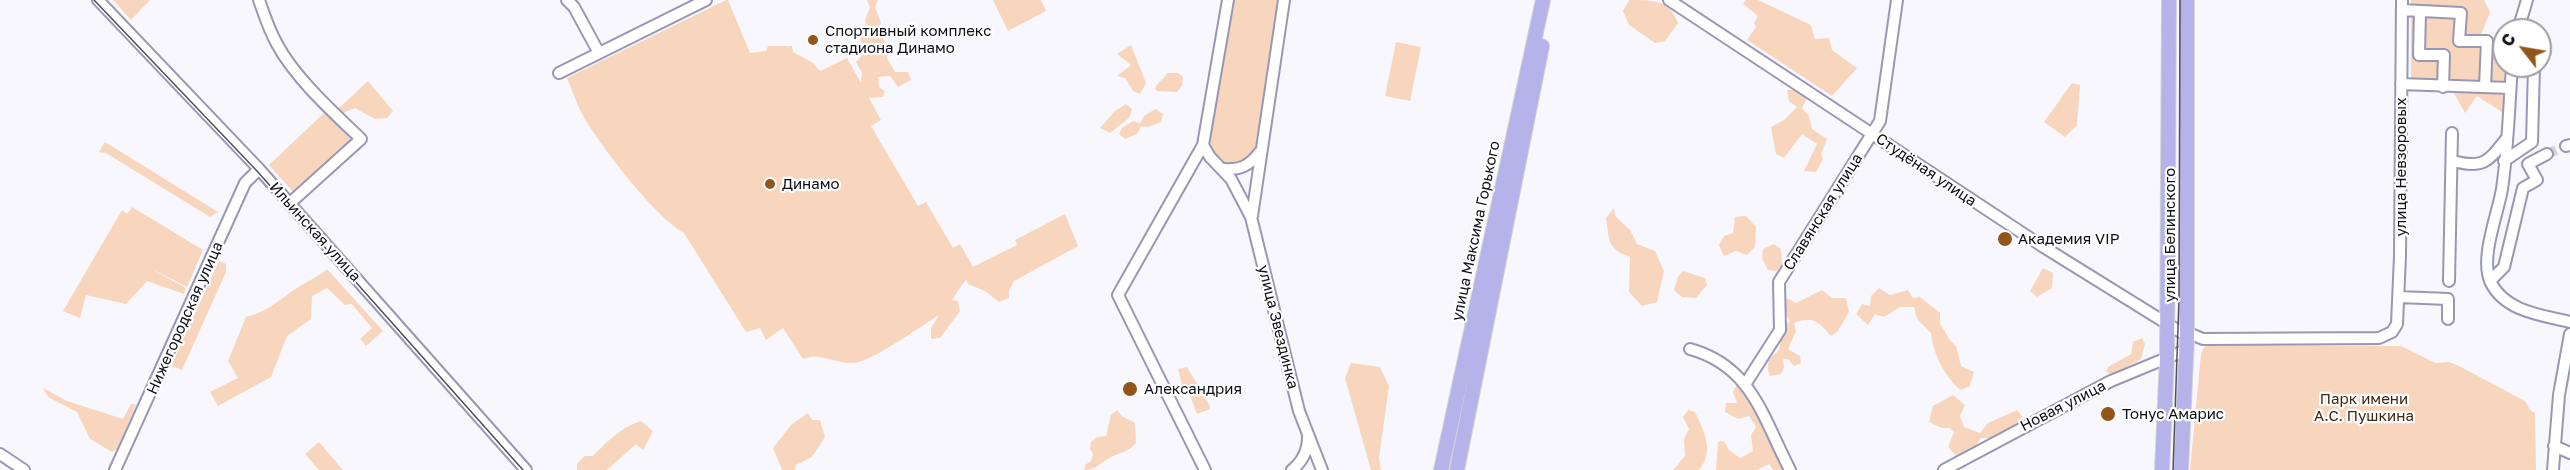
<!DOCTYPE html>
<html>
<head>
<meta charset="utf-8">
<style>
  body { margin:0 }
  #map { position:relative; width:2570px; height:470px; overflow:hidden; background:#f7f7fd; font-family:"Golos Text",sans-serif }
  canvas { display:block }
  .north { position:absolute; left:2492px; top:18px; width:60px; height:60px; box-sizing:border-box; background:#fff; border:2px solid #9e9ea2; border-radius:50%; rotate:301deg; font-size:16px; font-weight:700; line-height:24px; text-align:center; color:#0d0d17 }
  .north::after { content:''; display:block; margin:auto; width:21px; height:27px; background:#93551a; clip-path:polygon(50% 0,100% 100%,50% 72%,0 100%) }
</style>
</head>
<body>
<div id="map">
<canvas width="2570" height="470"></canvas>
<div class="north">С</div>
</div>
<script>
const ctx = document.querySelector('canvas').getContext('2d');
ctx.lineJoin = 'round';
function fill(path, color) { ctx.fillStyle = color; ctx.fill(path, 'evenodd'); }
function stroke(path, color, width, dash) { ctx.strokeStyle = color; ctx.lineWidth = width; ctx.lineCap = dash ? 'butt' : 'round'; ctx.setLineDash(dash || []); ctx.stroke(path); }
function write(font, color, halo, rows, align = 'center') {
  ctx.font = font + ' "Golos Text",sans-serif'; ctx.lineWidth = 4.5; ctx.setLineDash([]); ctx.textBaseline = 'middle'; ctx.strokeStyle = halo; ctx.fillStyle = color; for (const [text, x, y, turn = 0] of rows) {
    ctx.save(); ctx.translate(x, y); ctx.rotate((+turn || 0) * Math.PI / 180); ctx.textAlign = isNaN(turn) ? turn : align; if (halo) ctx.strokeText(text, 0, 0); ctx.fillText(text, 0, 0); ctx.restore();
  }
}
const green = new Path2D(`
  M113,0H150L131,20Z
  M726,0H728L750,53L766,51L768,46H788L789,49V46H792L793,52L813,63L820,71L847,58L861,83L862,73L856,62L865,52L860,38L868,31L865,20L870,7L867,0H878L875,7L881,23L877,30L889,47L887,58L895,72H908L911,80L898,87L890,76L878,77L879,87L885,91L883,97L869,98L881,120L871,126L918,206L926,202L953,248L960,244L973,267L1017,245L1015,240L1065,214L1078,246L1014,281L1009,290V298L999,302L985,291L968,284L966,279L952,300L958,301L960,311L940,338L931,339V328L939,315C921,326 872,362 853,363C835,364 821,352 803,359L783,328L766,340L760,328L746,332L684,233C654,216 605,151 586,121C578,108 573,92 567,78Z
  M993,0H1041L1046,11L1008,31Z
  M1232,0H1280L1255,151C1241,165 1230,171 1214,155L1209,138Z
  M1629,0C1655,0 1669,0 1678,23L1665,41L1655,43L1629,25L1623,11Z
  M1746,0H1758L1811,25L1815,39L1829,38L1832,50L1857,68L1832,96L1747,40L1756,27L1754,23L1758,16L1743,4Z
  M2411,0H2484L2490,12L2480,37L2491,39L2504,34L2505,114L2477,96L2465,113L2452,90L2411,79Z
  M1396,42L1421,47L1410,101L1385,96Z
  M1131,45L1146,83L1140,94L1133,91L1125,78L1117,76L1131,65L1117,54Z
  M1167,73H1178L1183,77L1182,86L1177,92L1157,91L1155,88C1158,81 1164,80 1167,73Z
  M368,81L393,111L387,118L375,119L355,108L343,113L338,109Z
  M2072,83L2080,85L2077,125L2065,137L2044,122Z
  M1787,90H1799L1807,98L1802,108L1809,116L1812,129L1827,139L1821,154L1823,159L1816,172L1804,171L1817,144L1802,134L1784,158L1776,154L1771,127L1784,120L1797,107L1789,101Z
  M1126,104L1132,109L1129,118L1110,133L1100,128L1115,111Z
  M1156,109L1163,114L1161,122L1148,127L1141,126L1137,134L1125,139L1119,134L1122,128L1133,121L1140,123L1145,115Z
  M326,111L353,142L296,195L269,165Z
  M105,142L218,212L210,217L106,153L99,152Z
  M132,207L203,250L187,287L146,266L186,288L184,294L147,281L126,304L86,295L80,318L63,311L122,210L127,214Z
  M1614,208L1615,216L1630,230L1637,244L1655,251L1664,271L1657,302L1642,306L1629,292L1630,257C1606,248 1610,241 1606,218Z
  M1746,216L1756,227L1755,247L1747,255L1736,251L1724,256L1719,245L1724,236L1733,233L1735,217Z
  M1774,244L1781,249L1782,264L1777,271L1768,270L1762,258L1763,249Z
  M219,261L226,264V272L182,370L171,366Z
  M2043,268L2053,273L2052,288L2037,297L2030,291Z
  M327,269L383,331L366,346L360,339L372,328L352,304L345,305L327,288L312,296L311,319L287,336L271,377L218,406L210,392L238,378L228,361L246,317C268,312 281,298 300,286C310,280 318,277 327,269Z
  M1683,271L1705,278L1707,285L1696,298L1682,297L1674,290L1678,277Z
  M1879,288L1890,295L1908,290L1913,298L1920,297L1940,313V323L1949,339L1956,346L1961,366L1974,372L1970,386L1961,390C1946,380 1932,351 1931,333L1917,319L1914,307H1900L1884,317L1875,314L1868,325L1856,314L1862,304L1870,306L1871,296Z
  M1822,290L1832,298H1846L1849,312L1838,331L1831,336C1819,322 1813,315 1794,323L1796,331L1788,349L1800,356L1801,363L1794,366L1788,359H1783L1784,368L1781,374L1770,376C1765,363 1769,359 1779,350L1783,327L1790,321L1782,309L1787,298L1796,303Z
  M2142,338L2145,344L2141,359L2113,374L2106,372L2108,367L2131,354L2133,342Z
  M2210,345L2401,346L2435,363L2449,362L2459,366L2525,401L2530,410L2535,413L2536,470H2190L2201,354L2204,347Z
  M1351,363L1380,367L1389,386L1379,458L1381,470H1371L1345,378Z
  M1187,367L1210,406V409L1197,414L1191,398L1183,389L1178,369Z
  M1738,382L1745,388L1787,470H1773L1769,464L1757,470H1716L1718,442L1724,441L1729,450L1740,458L1753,451L1751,435L1756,427L1749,416L1738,419L1725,412L1726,403H1737L1733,392Z
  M43,388L67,401L123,419L131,404L136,405L117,449L112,452L90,439L77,412L48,397Z
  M1953,395L1965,405L1960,416L1964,427L1980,433L1988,423L2017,410L2022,416L2019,425L1991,438H1981L1974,449L1957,457L1948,447L1954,432L1950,428H1942L1929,422L1933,406Z
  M1117,410L1122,416L1135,423L1136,443C1128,453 1116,453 1106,460C1098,465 1095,470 1084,470L1085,465L1091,461L1093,454L1090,449L1091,442L1097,437L1106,436L1111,415Z
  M1688,410L1695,412C1704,431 1715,452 1699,470H1673L1685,456L1684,439L1689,429L1683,417Z
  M808,413L812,420H820L825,437L812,457L796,465L795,470H782L773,448L791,425Z
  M641,421L653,431L643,450L636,444L607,470H577V464L585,456H593C607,442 621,427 641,421Z
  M319,442L343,470H319L305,454Z`);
const minorTunnel = new Path2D(`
  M2547,154L2566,146`);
const minor = new Path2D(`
  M98,0L259,169L526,470
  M259,0C264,14 269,30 277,44C295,78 333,112 361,139L290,203
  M567,0L574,7L599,53
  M1669,0L2042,246L2187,336
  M2402,10L2461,13L2459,41H2487L2485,87
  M2420,11L2419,55H2444L2443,87
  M2518,30L2527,0
  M2512,66C2509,107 2508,149 2502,189C2498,214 2479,259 2491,283C2506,312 2542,315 2570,322
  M559,73L706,0
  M2401,84L2510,88
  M1203,145L1210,157L1231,179L1251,217L1299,411L1322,470
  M2566,146L2570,145
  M2453,161C2483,169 2488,162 2506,139
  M2504,161L2532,142L2534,66
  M1224,169C1240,170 1249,166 1259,153
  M1252,216L1284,0
  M2449,281L2452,133
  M2490,281L2504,267L2523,188L2537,180L2528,164L2547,154
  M2399,297L2448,299V319
  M2186,332L2203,339L2379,338L2392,332L2397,324L2400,256L2402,0
  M1690,349C1752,366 1763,418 1790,470
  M1746,383L1780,330L1779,282L1880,121L1897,0
  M2554,446L2570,453
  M0,454L24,470
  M115,470L245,183L259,169
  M1205,470L1118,295L1203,145L1228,0
  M1292,470C1303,461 1308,451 1308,437
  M1944,470L2111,381L2186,350
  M2553,470L2559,395L2570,334`);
const major = new Path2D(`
  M1441,470L1543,0
  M1457,470L1542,46
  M2162,470L2167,358L2169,0
  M2181,470L2187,336V0`);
const tram = new Path2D(`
  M94,0L257,171L523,470
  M2173,470L2179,299L2180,0`);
const markers = [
  [813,40,6,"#93551a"],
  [770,184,6,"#93551a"],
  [2005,239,8,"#93551a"],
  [1130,389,8,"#93551a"],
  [2108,414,8,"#93551a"]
];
const poiNames = [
  ["Спортивный комплекс",825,31],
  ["стадиона Динамо",825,48],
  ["Динамо",782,184],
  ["Академия VIP",2018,239],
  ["Александрия",1144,389],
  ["Тонус Амарис",2122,414]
];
const streetNames = [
  ["улица Невзоровых",2401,167,-90],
  ["Студёная улица",1926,170,34],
  ["Славянская улица",1823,212,-58],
  ["улица Максима Горького",1476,231,-78],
  ["Ильинская улица",315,232,48],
  ["улица Белинского",2170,235,-90],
  ["Нижегородская улица",185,318,-66],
  ["улица Звездинка",1278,327,76],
  ["Новая улица",2063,406,-27]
];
const parkNames = [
  ["Парк имени",2364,399],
  ["А.С. Пушкина",2364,416]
];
fill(green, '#f8d6bd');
stroke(minorTunnel, '#d4d4da', 10, [10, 5]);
stroke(minor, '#9898b5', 14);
stroke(major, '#d3d3d5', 16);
stroke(minor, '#fff', 10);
stroke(major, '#b6b2ea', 14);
stroke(tram, '#505059', 1.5);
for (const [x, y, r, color] of markers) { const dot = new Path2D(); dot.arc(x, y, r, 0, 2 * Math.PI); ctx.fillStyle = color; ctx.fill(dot); stroke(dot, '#fff', 2); }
write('15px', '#0d0d17', '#fff', poiNames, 'left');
write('15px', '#0d0d17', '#fff', streetNames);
write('15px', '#402712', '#fff', parkNames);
</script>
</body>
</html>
